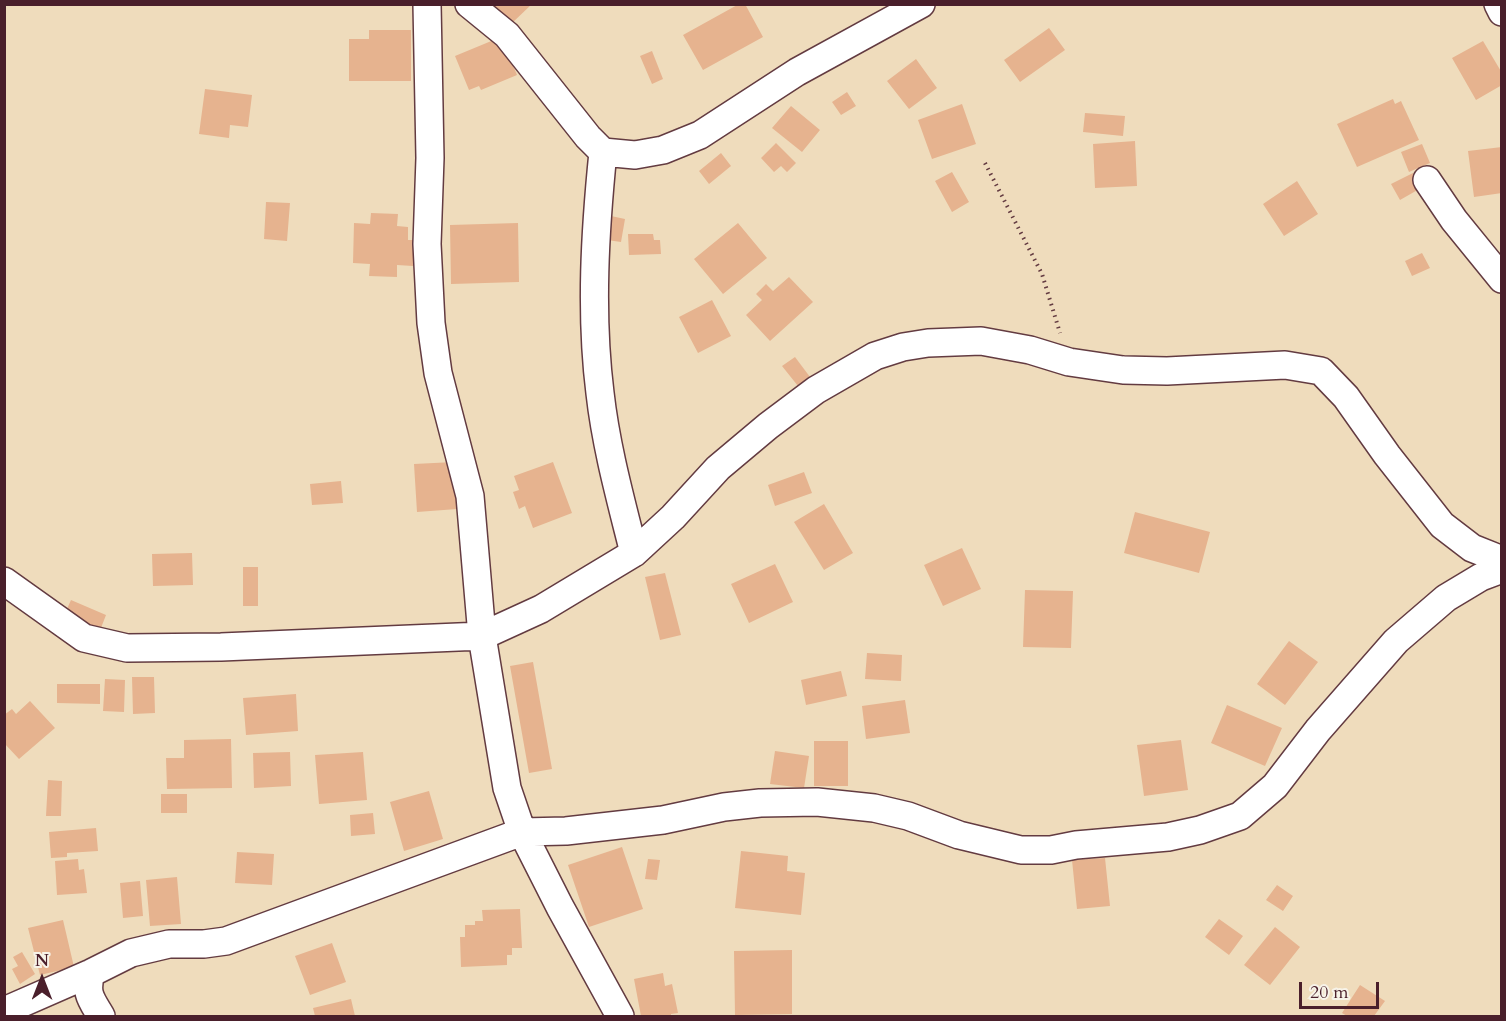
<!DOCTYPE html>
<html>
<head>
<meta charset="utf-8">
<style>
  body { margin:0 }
  #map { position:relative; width:1506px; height:1021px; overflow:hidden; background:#efdcbc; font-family:Cardo,serif }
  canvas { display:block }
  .frame { position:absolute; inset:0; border:6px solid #4a1f2b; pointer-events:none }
  .north { position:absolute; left:12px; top:949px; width:60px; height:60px; -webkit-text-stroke:4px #f7f3e8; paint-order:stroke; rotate:0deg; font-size:16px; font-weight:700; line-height:24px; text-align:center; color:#4a1f2b }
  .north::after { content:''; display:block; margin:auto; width:21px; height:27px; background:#4a1f2b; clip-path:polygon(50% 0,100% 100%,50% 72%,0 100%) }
  .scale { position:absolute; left:1299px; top:982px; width:80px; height:27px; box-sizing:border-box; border:3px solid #4a1f2b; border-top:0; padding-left:8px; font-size:18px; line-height:21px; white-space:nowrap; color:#4a1f2b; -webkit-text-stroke:4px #f7f3e8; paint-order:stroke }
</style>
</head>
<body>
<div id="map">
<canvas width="1506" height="1021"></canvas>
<div class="frame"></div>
<div class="north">N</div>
<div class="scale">20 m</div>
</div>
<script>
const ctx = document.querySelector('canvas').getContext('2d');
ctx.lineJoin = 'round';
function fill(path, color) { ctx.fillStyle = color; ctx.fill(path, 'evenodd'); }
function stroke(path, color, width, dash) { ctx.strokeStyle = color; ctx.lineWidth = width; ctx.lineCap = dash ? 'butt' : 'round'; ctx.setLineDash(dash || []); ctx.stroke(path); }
const building = new Path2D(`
  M493,4H532L511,24Z
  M739,4H745L763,37L703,70L683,35Z
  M1049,28L1065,50L1020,82L1004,60Z
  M369,30H411V81H349V39H369Z
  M501,37L517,75L481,90L479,86L469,90L455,56Z
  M1483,41L1502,73V85L1476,100L1452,58Z
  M652,51L663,79L652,84L640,56Z
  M916,59L937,88L909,109L887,81Z
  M205,89L252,95L248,127L230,125L229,138L199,134Z
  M847,92L856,106L841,115L832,102Z
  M1393,99L1395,104L1401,101L1419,140L1357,167L1337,124Z
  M962,104L976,144L932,159L918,120Z
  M791,106L820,130L802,152L772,128Z
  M1085,113L1125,116L1123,136L1083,132Z
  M1135,141L1137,186L1095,188L1093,144Z
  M776,143L796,163L787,172L781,166L774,172L761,158Z
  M1422,144L1430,163L1409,172L1401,152Z
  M1502,147V193L1474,197L1468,151Z
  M721,153L731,166L709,184L699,171Z
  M952,172L969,202L952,212L935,181Z
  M1413,173L1421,188L1400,200L1391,184Z
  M1297,181L1318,214L1284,236L1263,204Z
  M266,202L290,203L287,241L264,239Z
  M371,213L398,214L397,226L408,227V240H415L413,266L397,265V277L369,276L370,264L353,263L354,223L370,224Z
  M611,216L625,219L621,242L607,240Z
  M518,223L519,282L451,284L450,225Z
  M738,223L767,258L723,294L694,259Z
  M628,234H653L654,240H660L661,254L629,255Z
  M1422,253L1430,268L1412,276L1405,261Z
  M789,277L813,302L770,341L746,315L762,300L756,294L766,284L773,291Z
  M712,300L731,336L698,353L679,317Z
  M795,357L810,377L798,386L782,366Z
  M454,462L457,509L417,512L414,464Z
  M553,462L572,513L533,528L525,506L519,509L513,492L519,490L514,476Z
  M804,472L812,493L775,506L768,485Z
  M341,481L343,503L312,505L310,484Z
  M824,504L853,553L824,570L794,522Z
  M1135,512L1210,532L1199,573L1124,553Z
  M962,548L981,589L943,606L924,565Z
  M192,553L193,585L153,586L152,554Z
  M775,564L793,602L749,623L731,584Z
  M243,567H258V606H243Z
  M665,573L681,635L660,640L645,577Z
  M1025,590L1073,591L1071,648L1023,647Z
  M71,600L106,615L99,633L63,618Z
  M1289,641L1318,662L1285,705L1257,684Z
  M867,653L902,655L901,681L865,679Z
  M533,662L552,769L529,773L510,666Z
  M841,671L847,696L806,705L801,680Z
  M132,677H154L155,713L133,714Z
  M105,679L125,680L124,712L103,711Z
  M57,684H100V704L57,703Z
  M296,694L298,731L246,735L243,698Z
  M905,700L910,733L866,739L862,706Z
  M30,701L55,728L19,759L4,743V715L12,709L16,714Z
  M1227,705L1282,728L1265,766L1211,743Z
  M231,739L232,788L167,789L166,758H184V740Z
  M1181,740L1188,790L1144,796L1137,745Z
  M814,741H848V786H814Z
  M775,751L809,756L804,788L770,784Z
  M290,752L291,786L254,788L253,753Z
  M363,752L367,800L319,804L315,755Z
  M48,780L62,781L61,816H46Z
  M429,791L443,839L404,851L390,802Z
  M161,794H187V813H161Z
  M373,813L375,834L351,836L350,815Z
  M96,828L98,851L67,853V857L51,858L49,832Z
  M622,847L643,909L589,927L568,865Z
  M741,851L788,856L787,871L805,873L801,915L735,908Z
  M237,852L274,854L272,885L235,883Z
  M1105,858L1110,906L1077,909L1072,860Z
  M78,859L79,870L84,869L87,893L57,895L55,861Z
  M648,859L660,860L657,880L645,879Z
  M177,877L181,924L150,926L146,880Z
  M140,881L143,916L123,918L120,883Z
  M1277,885L1293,896L1283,911L1266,900Z
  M520,909L522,948H512V955H507V965L461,967L460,937H465V925H475V921H483L482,910Z
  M1219,919L1243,936L1229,955L1205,937Z
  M63,920L74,967L40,975L28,928Z
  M1275,927L1300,947L1270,985L1244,965Z
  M332,943L346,982L310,995L295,956Z
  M792,950V1014L735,1015L734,951Z
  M22,952L35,974L20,984L12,969L18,966L13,957Z
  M663,973L665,986L672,984L678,1013L671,1014V1016H641L634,979Z
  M1360,985L1385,1001L1374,1016H1347L1342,1013Z
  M351,999L355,1016H315L313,1008Z`);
const path = new Path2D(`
  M985,163L1042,274L1060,333`);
const street = new Path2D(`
  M427,4L430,158L427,244L431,323L438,373L470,496L482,636L507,788L522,832L560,907L620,1016
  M469,4L507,35L588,137L603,152L635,155L663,150L700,135L797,72L921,4
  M1498,4L1502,12
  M603,152C595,231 590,313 600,393C606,447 621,501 634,553
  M1427,180L1454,220L1502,279
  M4,581L84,638L127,648L221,647L482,636L541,609L634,553L673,517L718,468L768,426L816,390L875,356L903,347L928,343L981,341L1030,350L1069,362L1123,370L1167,371L1285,365L1321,371L1346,397L1387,455L1442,525L1472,548L1502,560
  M91,973C85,994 91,999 101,1016
  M4,1011L91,973L131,953L169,944H204L226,941L522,832L566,831L663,820L724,807L760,803L817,802L874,808L908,816L959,835L1021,850H1051L1076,845L1168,837L1200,830L1240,816L1275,786L1318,730L1396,641L1446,598L1481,577L1502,569`);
fill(building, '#e6b38f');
stroke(street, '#633b41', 30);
stroke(path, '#633b41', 4, [1.5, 4.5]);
stroke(street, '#fff', 27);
</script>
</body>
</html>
